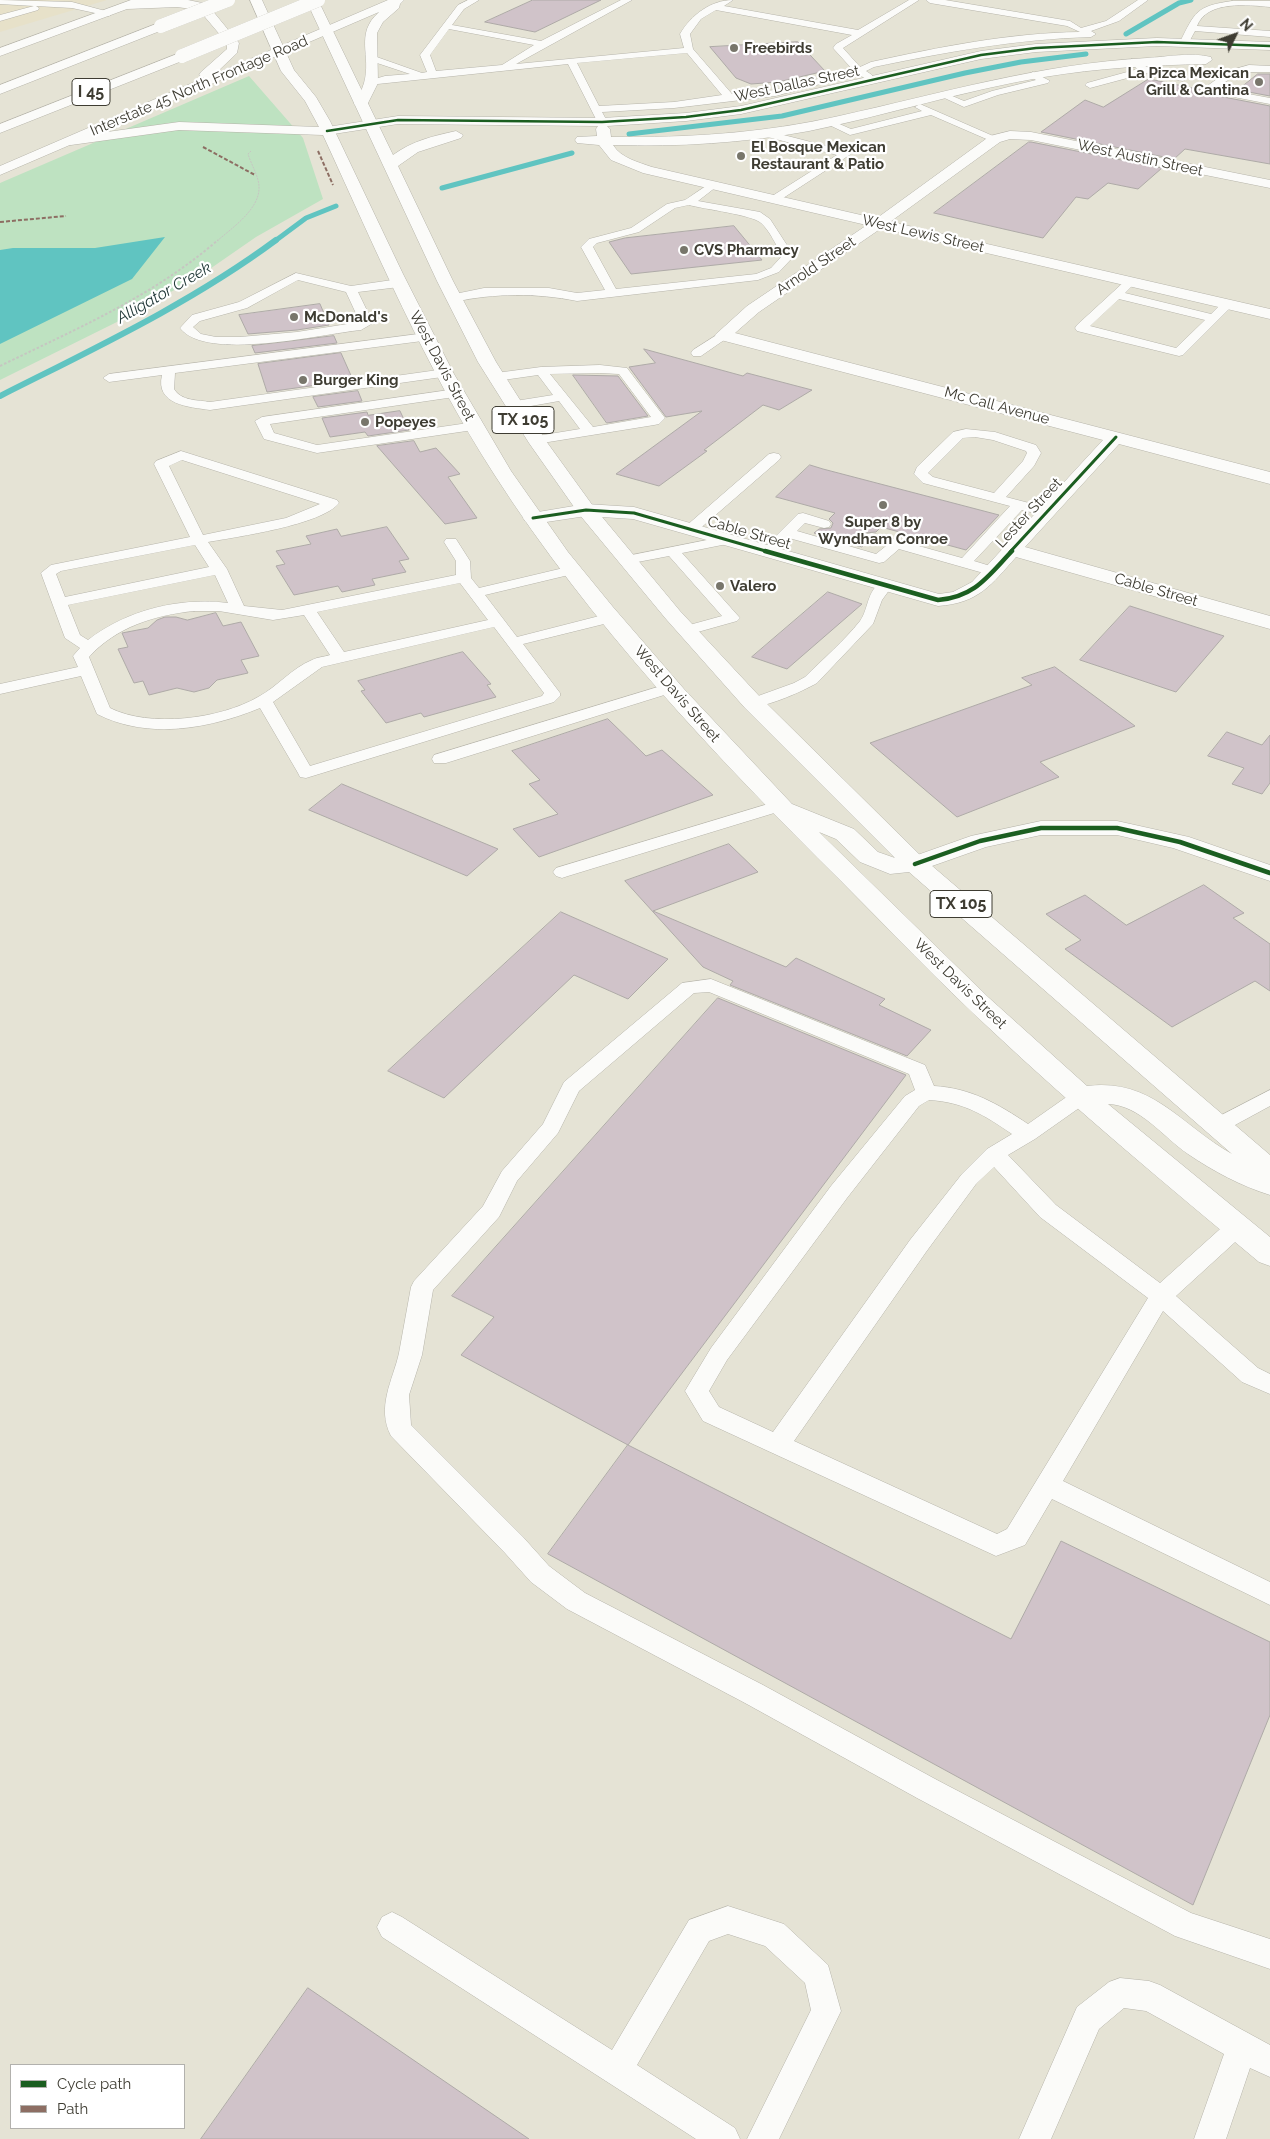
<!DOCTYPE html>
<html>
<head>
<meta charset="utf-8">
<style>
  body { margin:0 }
  #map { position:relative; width:1270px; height:2139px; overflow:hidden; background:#e5e3d5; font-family:Raleway,sans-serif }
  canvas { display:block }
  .legend { position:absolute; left:10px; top:2064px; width:175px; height:65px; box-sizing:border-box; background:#fff; border:1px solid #b2b1ad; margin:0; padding:6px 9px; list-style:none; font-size:15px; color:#3e3c32 }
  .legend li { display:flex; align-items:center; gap:10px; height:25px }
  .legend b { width:25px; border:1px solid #b2b1ad }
  .north { position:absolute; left:1210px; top:10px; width:50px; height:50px; -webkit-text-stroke:4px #fff; paint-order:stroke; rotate:48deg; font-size:14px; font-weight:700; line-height:20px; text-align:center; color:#3e3c32 }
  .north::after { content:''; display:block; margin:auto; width:18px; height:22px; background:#3e3c32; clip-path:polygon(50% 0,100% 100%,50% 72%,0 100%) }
</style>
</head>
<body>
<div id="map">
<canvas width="1270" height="2139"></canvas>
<ul class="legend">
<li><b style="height:6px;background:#1b5e20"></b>Cycle path</li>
<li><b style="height:6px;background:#8d6e63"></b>Path</li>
</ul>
<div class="north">N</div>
</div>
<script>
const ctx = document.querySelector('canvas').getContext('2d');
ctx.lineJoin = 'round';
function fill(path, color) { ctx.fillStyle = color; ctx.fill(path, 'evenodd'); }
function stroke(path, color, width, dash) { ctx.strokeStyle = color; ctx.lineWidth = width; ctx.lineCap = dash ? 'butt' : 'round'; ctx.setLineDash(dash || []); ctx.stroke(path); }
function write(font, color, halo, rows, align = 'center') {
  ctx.font = font + ' Raleway,sans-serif'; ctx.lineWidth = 4.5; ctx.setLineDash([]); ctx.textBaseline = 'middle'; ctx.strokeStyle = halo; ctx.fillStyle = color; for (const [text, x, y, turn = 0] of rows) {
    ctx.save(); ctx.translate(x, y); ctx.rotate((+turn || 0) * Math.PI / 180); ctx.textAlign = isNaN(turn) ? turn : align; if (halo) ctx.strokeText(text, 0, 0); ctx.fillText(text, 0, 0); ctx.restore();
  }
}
const built = new Path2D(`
  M0,0H107L0,32Z`);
const green = new Path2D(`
  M249,76L303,138L323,199L256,237L204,273L127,317L0,380V183Z`);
const water = new Path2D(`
  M165,237L132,279L0,344V250L13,248H95Z`);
const streamFar1 = new Path2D(`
  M1126,34L1179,3L1191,0
  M629,134L782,116L965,73L1021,62L1086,54
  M442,188L572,153
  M275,241L306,218L336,206`);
const stream = new Path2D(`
  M0,396C95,348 191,303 276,240`);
const building = new Path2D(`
  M533,0H601L535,32L485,22Z
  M798,42L825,71L778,82L751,84L736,78L710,47Z
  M1258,74H1270V96L1238,90Z
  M1149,79L1202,90L1208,94L1270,106V164L1185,149L1174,159L1041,132L1085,100L1103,107Z
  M1029,142H1031L1162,168L1138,189L1108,183L1088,199L1076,197L1043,238L934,213Z
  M734,226L762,260L631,274L609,242L625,238Z
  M320,304L329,325L297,330L248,334L239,315Z
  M334,336L337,343L255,353L252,346Z
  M644,349L743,376L747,373L812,390L779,410L763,405L704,450L707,451L659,486L616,474L702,411L666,417L629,367L655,363Z
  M341,353L353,380L267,392L258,364Z
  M573,375L618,376L648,416L607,423Z
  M358,391L362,401L318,407L313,397Z
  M400,411L409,430L368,436L365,432L330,437L322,418L367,412L368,415Z
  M414,441L420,452L436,448L460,474L448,477L477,518L445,524L377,446Z
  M810,465L823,469L999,515L966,550L881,527L876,532L865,533L863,538L867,542L862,547L814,533L819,529L831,528L833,523L829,519L835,513L776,497Z
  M387,527L409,559L399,561L406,572L372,579L375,585L342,592L338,586L294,595L276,566L285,564L276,551L311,544L306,536L337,529L341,536Z
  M828,592L862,604L787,669L752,657Z
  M1130,606L1224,636L1176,692L1080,660Z
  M216,613L223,626L241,622L259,656L241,660L248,673L217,680L209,688L194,692L177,688L149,695L143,681L134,683L118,649L128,647L122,633L148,628L157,620L165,617H176L187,620Z
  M463,652L491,684L487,685L496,697L424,717L421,713L386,723L361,691L365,690L358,681Z
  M1055,667L1135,726L1040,762L1059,777L957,817L870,743L1032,685L1022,678Z
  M608,719L646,756L662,750L713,795L539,857L513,829L558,814L529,784L540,780L512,751Z
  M1227,732L1262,745L1270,735V783L1262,794L1232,784L1244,768L1208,756Z
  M342,784L498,849L467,876L309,810Z
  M729,844L758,872L653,911L786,967L796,958L885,999L879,1005L931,1030L907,1056L730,985L733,981L703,967L625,881Z
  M1204,885L1244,913L1233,918L1270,944V991L1255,981L1172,1027L1065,949L1081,940L1046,914L1085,895L1126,925Z
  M561,912L668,959L628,999L574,975L444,1098L388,1071Z
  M718,998L906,1075L628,1445L461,1355L494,1317L452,1296Z
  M628,1445L1011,1639L1061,1541L1270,1642V1715L1193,1905L548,1554Z
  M308,1988L529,2139H201Z`);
const pathFar1 = new Path2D(`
  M217,241C232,228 260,209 259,187C259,177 251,164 248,154L251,151`);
const path = new Path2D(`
  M0,366C78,328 152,297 218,240`);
const lane = new Path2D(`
  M0,0L72,2L113,13L109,16L72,8L36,6L39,8L38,10L0,21V15L34,6L0,4Z
  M468,0H479L464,9L452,25L541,41L621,0H632L516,64L684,48L680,34C691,15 711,0 733,0L724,6L858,30L909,0H919L843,48L860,67L871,62C940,47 1009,33 1080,32L1067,26L930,3L926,0H945L1070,21L1081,28L1106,21L1138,0H1148L1119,21L1091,31L1096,34L1091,37C1017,39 946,52 874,67L866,71L872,75V79H866L858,74L775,96L674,108L602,112L607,121L602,124L598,123L568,64L368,85V81L385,76L410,74L368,60V56L371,55L422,73L427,72L420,55L458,5ZM716,10L852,35L836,44L833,48L853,70L775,90L732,94L693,49L690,34L701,19ZM449,29L534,45L502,65L436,71L430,55ZM687,53L722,95L674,102L599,106L577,63Z
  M1232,1H1270V7C1248,5 1207,0 1197,26L1270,31V37L1195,31L1188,44H1182L1180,42C1195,12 1196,6 1232,1Z
  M1132,59L1149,68L1186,76L1188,78L1183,81L1146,73L1090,88L1085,85L1087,83L1138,69L1127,62Z
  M1249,65L1270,66V72H1240L1216,88L1270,98V104L1208,92L1203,89L1228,71Z
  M1033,72L1050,81L1048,83L998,95L964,107L938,95L943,92L964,101L992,91L1036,80L1028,75Z
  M920,104L1000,139L995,142L991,141L931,115L850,135L823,122L828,119L851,129L922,111L915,107Z
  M764,130L850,152L851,154L777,202H769L768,200L769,198L837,155L760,135L759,133Z
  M712,182L717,185L716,187L698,201L760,212L770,219L794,256L779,272L758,280L577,301C536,293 495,293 454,302L448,298L450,295L484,288H549L577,293L605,290L581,247L589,239L631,228L667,204L685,200ZM689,205C703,209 753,215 761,223C770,231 776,245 782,256L771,268L756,274L616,289L593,247L597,243L639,232L675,208Z
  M296,273L351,286L399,279L405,283L399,287L358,292L373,323L361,330C321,334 206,362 180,328L192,315L239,302ZM298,280L346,292L360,322L297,332L240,337H216L201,334L193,327L200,321L247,308Z
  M1130,278L1136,282L1125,293L1211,314L1224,301L1228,300L1234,304L1183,355L1179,356L1077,331L1075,328L1077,325L1126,280ZM1119,299L1205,320L1176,348L1090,326Z
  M723,331L727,332L729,335L727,338L701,356H693L691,353L693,350Z
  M426,333L430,334L432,337L430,340L175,373L174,389C181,401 198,400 210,402L445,369L451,373L449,376L210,410C189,407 155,405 162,375L109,382L103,378L109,374Z
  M600,365L627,368L665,418L659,424L654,425L536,444L531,443L529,440L531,437L580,429L559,401L514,409L509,408L508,405L509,402L553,395L538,375L496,381L490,377L496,373L541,367ZM600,373L619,374L651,417L593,427L550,374Z
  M456,389L461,390L462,393L461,396L270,424L274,433L317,445L475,422L482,426L480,429L317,453L264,439L255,421L262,417Z
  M966,429L995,432L1036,445L1041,453L1034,466L1006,497L1052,509L1054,512L1052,515L1047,516L1022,510L974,561L997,568L999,571L997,574H987L899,549L884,562L879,563L789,538L773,554H763L761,551L798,514L803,513L829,521L831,524L829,527L824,528L805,523L797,531L876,554L886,546L867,540L865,537L867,534L872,533L962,558L1010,506L923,483L914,474L917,467L953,432ZM975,437L993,440L1026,451L1027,453L1023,461L994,493L933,477L928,473L963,438Z
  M181,451L337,500L339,503C322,525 236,537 208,542L227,569L244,606L282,610L456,575V561L444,542L446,539H456L470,561L471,578L479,588L572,566L577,567L579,570L577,573L485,595L517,637L611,613L616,615L619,618L616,621L523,644L560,693V696L554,702L306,778L300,777L298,773L260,708C209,729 148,740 97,714L81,676L0,694V684L78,667L73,656L80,648L65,638L41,573L51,565L56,564L190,537L154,464L156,461ZM182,460L320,504L286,518L203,535L169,466ZM195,545L209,567L65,597L56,574L61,571ZM215,575L228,603C179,597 127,610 88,640L80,635L68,605ZM460,583L488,620L344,652L317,612ZM194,611H219L273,620L304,615L330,655C324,657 317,657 312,660C292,668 277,687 258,697C220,719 150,728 110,708L89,657C116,627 155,615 194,611ZM494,627L544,693L542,696L310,766L273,702L322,667Z
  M774,453L779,454L781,457L779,460L696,532H686L684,529L686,526L769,454Z
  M727,536L732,537L734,540L732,543L682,553L740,618L737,621L687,635L682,633L679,630L682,627L722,616L669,556L627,564L622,563L620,560L622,557Z
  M886,581L891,582L893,585L882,600L873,624L817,683C803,691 762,710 747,706L745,703L747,700L794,683L805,677C823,659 844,641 860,621C869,609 867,585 886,581Z
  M671,683L677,685L679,688L677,691L446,763H434L432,759L434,755Z
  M778,801L784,802L787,806L784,810L568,876L562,878L556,876L553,872L556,868Z
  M711,979L925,1065L934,1086C971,1088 998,1104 1028,1124L1075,1091L1082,1089L1089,1091L1092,1096L1089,1101L1035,1139L1008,1155L1056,1205L1160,1283L1229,1221L1237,1219L1245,1221L1248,1227L1245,1233L1176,1296L1258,1368L1270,1374V1394L1242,1382L1163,1311L1063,1481L1270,1582V1605L1052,1499L1025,1545L996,1556L703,1421L685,1391L711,1348L831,1186L905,1096L915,1090L909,1074L709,992L694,993L579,1091L558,1133L517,1181L499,1217L433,1290L422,1355L409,1395L411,1425L523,1537L549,1566L585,1593L763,1685L937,1780L1191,1913L1270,1939V1969L1175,1936L917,1798L745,1703L567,1609L531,1582L505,1553L391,1436C376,1407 393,1380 399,1353C403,1331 407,1309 411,1287L414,1281L483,1206L502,1171L543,1124L564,1082L682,983ZM929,1100C964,1102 984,1115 1012,1134L987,1149L962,1174L910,1240L773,1432L719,1407L709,1391L727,1360L847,1198L919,1106ZM994,1167L1040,1217L1148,1298L1007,1529L997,1534L794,1441L926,1252L976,1184Z
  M1270,1090V1106L1224,1131L1217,1133L1210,1131L1207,1126L1210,1121Z
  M728,1906L784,1924L828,1965L841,2011L779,2139H747L811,2010L805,1983L765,1946L728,1934L709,1941L637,2065L735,2128L740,2139H696L382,1937L377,1927L382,1917L392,1912L402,1917L612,2050L689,1920Z
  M1120,1978L1149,1981L1160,1985L1270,2045V2077L1250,2068L1226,2139H1194L1224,2054L1146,2011L1124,2008L1099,2029L1051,2139H1019L1077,2007L1109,1982Z`);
const street = new Path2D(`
  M1010,131L1031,132L1270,180V188L1031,140L1010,139L1000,142L883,227L759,312L735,333L1270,472V484L1119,444L1025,547L1270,616V629L1016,557C991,585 979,603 938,606L633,519L586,516L533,524L526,522L523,518L526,514L586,504L634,507L939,594L953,592L972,582L1103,440L717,339L715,335L747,306L873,221L990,136Z
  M1041,821H1117L1189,837L1270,865V881L1173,848L1117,835H1041L986,847L915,872L906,869L903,864L906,859L971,836Z`);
const secondary = new Path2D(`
  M131,0H188L207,4L239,43L237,53L215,74L388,0H404L400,4L399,8L383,22L377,33L378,83L366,107L361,108L354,104C358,97 362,90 364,83C372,56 354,34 379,12L0,175V166L204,78L199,75L201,72L227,49V43L199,10L177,7L127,9L0,56V48Z
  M1157,38L1270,42V50L1157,46L1036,52L981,59L741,114L686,121L607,126L610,129L611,137C688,138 764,133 839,116C943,93 1040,64 1147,58C1166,57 1191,52 1211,57L1212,60L1206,64C1152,65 1098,68 1044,77C965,90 888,115 809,131C744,143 679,147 613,145C621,158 638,162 652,167L1270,309V319L643,173L611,160L599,145L577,143L575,140L577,137L597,136L596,129L598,126L398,124L327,135L320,131L327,127L398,116L602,118L686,113L741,106L981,51L1036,44Z`);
const primary = new Path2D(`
  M250,0H262L294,70L316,97L330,121L403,274L454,374L511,471L568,552L613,607L684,689L792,804L854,829L878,852L895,858L745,708L666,619L579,514L529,443L478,362L437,281L306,0H318L393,155C412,141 433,136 456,131L463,135L461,138L418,152L398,166L453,281L496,362L546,441L593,506L680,611L761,698L924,859L1270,1155V1195C1241,1186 1213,1171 1188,1154C1163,1137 1140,1105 1108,1104L1270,1237V1266L1259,1262C1168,1186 1076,1110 989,1028C938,981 890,930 841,881C715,756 590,624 494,474C425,367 376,250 323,135L179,130L71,145L66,144L64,141L71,137L179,122L319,127L305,101L281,71ZM819,832L836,839L860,862L890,874L909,872L1232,1154C1180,1125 1153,1078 1087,1086L988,997Z`);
const highway = new Path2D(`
  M161,22L167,26L165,29L0,94V85Z
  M182,52L188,56L187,59L0,133V124Z`);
const highwayBridge = new Path2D(`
  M161,26L228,0
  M182,56L318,0`);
const quiet = new Path2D(`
  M203,147L255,175
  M318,151L333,185
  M0,222L66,216`);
const cyclewayFar2 = new Path2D(`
  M327,131L398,120L602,122L686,117L741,110L981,55L1036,48L1157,42L1270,46`);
const cyclewayFar1 = new Path2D(`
  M533,518L586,510L634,513L769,552
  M1010,552L1116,437`);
const cycleway = new Path2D(`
  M765,551L938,600C975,597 988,576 1012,551
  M915,864L980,841L1041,828H1117L1180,842L1270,873`);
const markers = [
  [734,48,5,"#78766b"],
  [1259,82,5,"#78766b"],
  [741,156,5,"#78766b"],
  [684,250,5,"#78766b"],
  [294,317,5,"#78766b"],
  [303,380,5,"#78766b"],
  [365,422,5,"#78766b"],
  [883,505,5,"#78766b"],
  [720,586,5,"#78766b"]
];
const farPoinames = [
  ["Freebirds",744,48],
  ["La Pizca Mexican",1249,73,"right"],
  ["Grill & Cantina",1249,90,"right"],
  ["El Bosque Mexican",751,147],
  ["Restaurant & Patio",751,164],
  ["CVS Pharmacy",694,250],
  ["McDonald's",304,317],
  ["Burger King",313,380],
  ["Popeyes",375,422],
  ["Super 8 by",883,522,"center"],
  ["Wyndham Conroe",883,539,"center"],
  ["Valero",730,586]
];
const farStreetnames = [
  ["West Dallas Street",797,84,-12],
  ["Interstate 45 North Frontage Road",199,86,-23],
  ["West Austin Street",1140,158,12],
  ["West Lewis Street",923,234,13],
  ["Arnold Street",816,266,-34],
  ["West Davis Street",442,366,62],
  ["Mc Call Avenue",997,406,15],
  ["Lester Street",1029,513,-47],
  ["Cable Street",749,533,16],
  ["Cable Street",1156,590,16],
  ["West Davis Street",677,694,49],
  ["West Davis Street",960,984,44]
];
const shields = [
  [91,92,38],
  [523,420,62],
  [961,904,62]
];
const shieldNames = [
  ["I 45",91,92],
  ["TX 105",523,420],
  ["TX 105",961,904]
];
const farWaternames = [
  ["Alligator Creek",164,293,-30]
];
fill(built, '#e7e1c9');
fill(green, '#bee2c1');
fill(water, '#60c4c1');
stroke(streamFar1, '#60c4c1', 5);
stroke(stream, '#60c4c1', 6);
fill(building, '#d0c3c9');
stroke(building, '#aeaaa7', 1);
stroke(lane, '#b6b4aa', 1);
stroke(street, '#b6b4aa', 1);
stroke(secondary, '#b6b4aa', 1);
stroke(primary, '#b6b4aa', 1);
stroke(highway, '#b6b4aa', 1);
stroke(pathFar1, '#c6c6c1', 1, [2, 1]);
stroke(path, '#c6c6c1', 2, [2.5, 2]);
fill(lane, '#fbfbf9');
fill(street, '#fbfbf9');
fill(secondary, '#fbfbf9');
fill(primary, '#fbfbf9');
fill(highway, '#fbfbf9');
stroke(highwayBridge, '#b6b4aa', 14, []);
stroke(highwayBridge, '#fbfbf9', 14);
stroke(quiet, '#8d6e63', 2, [4, 2]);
stroke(cyclewayFar2, '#1b5e20', 2.5);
stroke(cyclewayFar1, '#1b5e20', 3);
stroke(cycleway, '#1b5e20', 4.5);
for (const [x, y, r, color] of markers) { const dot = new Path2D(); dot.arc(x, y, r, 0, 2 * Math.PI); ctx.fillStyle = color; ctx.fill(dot); stroke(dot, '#fff', 2); }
write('bold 15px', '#3e3c32', '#fff', farPoinames, 'left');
write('15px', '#3e3c32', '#fff', farStreetnames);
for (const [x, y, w] of shields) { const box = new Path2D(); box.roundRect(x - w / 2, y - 13.5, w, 27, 4); ctx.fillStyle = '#fff'; ctx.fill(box); stroke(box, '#3e3c32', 1); }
write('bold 16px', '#3e3c32', null, shieldNames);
write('italic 16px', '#1e3535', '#fff', farWaternames);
</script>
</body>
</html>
